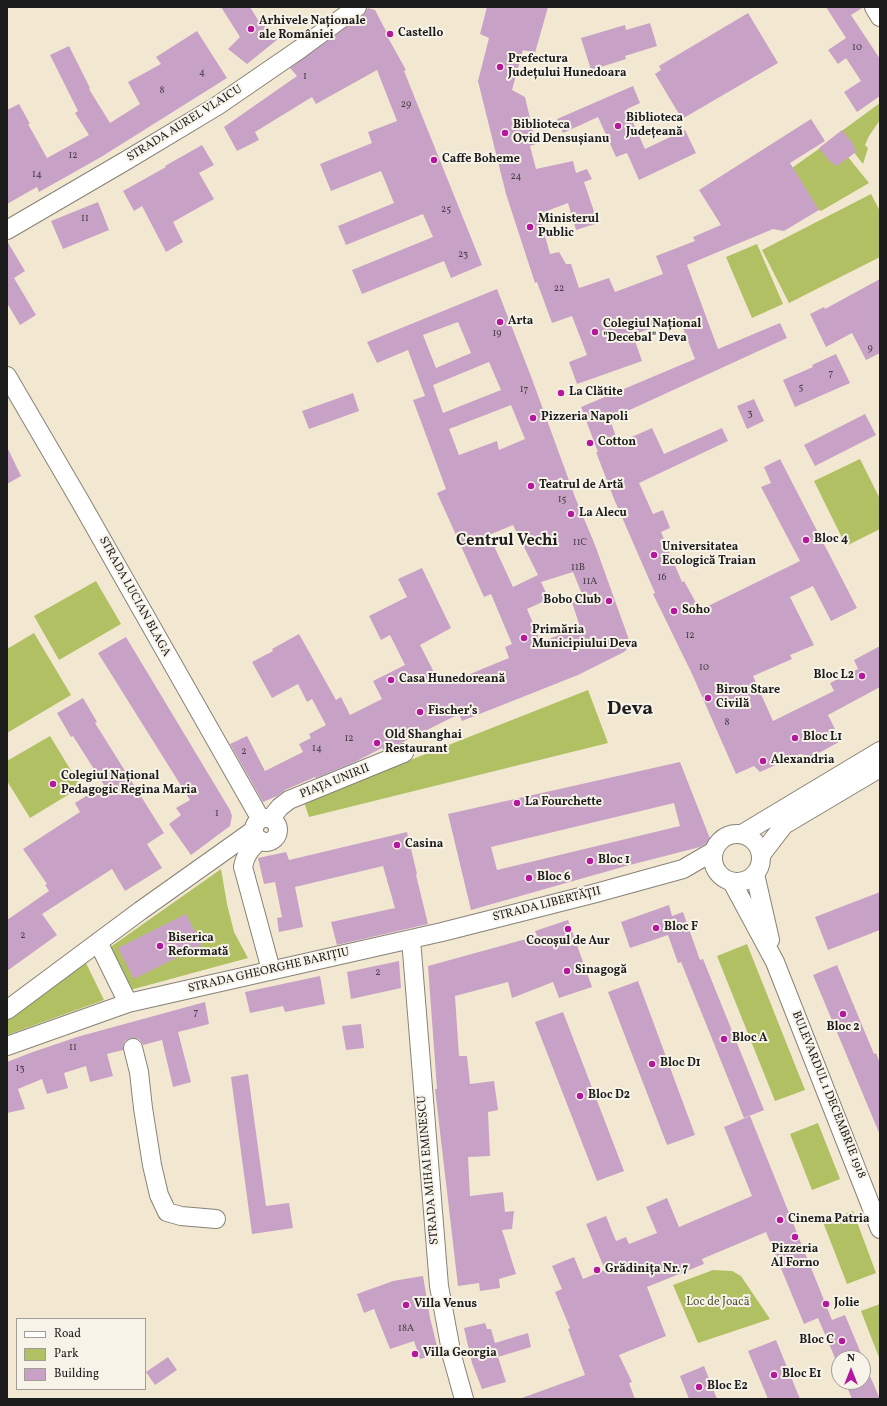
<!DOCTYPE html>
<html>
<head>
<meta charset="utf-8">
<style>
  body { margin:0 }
  #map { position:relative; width:887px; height:1406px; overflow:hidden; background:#f2e8d1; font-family:Vollkorn,serif }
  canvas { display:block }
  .frame { position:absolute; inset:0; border:8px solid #1c1c1c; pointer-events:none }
  .legend { position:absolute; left:16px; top:1318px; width:130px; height:72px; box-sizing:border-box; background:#f7f3e8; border:1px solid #9f9d96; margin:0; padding:5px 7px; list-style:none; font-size:12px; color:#1c1c1c }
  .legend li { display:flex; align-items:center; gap:8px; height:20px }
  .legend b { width:20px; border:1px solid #9f9d96 }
  .north { position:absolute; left:831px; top:1350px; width:40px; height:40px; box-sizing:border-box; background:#f7f3e8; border:1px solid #9f9d96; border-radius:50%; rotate:0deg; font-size:11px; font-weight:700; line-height:16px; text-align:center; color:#1c1c1c }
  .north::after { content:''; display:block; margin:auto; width:14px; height:18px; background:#b5179e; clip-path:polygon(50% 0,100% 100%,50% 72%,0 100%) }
</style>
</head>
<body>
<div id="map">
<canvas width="887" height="1406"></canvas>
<div class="frame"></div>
<ul class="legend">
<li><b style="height:5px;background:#fff"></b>Road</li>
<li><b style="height:11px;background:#b0c062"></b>Park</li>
<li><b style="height:11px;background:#c8a2c6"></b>Building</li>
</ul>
<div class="north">N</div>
</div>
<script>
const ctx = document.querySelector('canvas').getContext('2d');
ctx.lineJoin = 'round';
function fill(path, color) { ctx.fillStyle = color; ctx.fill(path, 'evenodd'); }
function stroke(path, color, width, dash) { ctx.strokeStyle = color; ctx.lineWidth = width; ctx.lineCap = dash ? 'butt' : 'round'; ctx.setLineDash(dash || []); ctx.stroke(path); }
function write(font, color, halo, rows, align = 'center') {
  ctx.font = font + ' Vollkorn,serif'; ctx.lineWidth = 4; ctx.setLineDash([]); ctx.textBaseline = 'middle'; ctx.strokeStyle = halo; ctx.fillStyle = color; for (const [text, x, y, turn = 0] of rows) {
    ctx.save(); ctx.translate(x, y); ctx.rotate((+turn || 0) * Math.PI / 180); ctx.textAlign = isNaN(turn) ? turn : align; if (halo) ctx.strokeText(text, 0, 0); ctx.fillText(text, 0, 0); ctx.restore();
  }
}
const green = new Path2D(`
  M880,103V120L869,136L865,145L868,148L863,164L839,133Z
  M820,148L848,157L869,183L821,211L817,209L792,168Z
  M871,194L880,211V257L789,303L762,250Z
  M757,244L783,304L752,318L726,257Z
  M860,459L880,499V529L846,546L814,481Z
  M96,581L121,624L59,660L34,616Z
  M34,633L71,695L7,733V649Z
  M588,690L608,743L309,817L304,802Z
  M50,736L81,787L30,818L7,781V761Z
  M221,869L227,904L234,932L248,958L119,993L102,953Z
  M747,944L805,1090L775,1101L717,956Z
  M85,961L104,1000L7,1035V1019Z
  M818,1123L840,1179L812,1190L790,1134Z
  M853,1211L876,1273L847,1284L823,1222Z
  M713,1270L732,1271L741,1276L770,1319L698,1343L673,1285Z
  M880,1304V1360L861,1311Z`);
const building = new Path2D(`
  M221,7H250L258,20L278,39L247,64L228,49L240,37Z
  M487,7H548L535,53L523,50L512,90L525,97L536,144L530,146L536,169L573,161L576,173L587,169L592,179L584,182L598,223L576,230L568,203L539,214L550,254L559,252L566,264H571L579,288L609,278L615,292L663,274L656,256L695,241L693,237L721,225L699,190L811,119L825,141L790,163L819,210L784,231L773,229L687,265L718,349L780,323L787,338L610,419L618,443L652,428L664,454L722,428L728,441L639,483L653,514L663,510L670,528L661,532L682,582L684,581L700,610L800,561L761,487L771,483L764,467L780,459L857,608L831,621L813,586L790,597L814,645L790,655L792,659L753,676L773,721L834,691L830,683L858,669L854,660L880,646V687L828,715L841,741L811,757L800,754L760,772L754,766L736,774L693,676L653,594L655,593L614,499L596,452H598L581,407L695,359L679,318L633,335L642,361L577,384L569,362L587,355L572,316L552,323L537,282L535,283L506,194L478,81L489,38L480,34Z
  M826,7H864L851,15L880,59V96L857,112L844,92L861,81L846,58L838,64L828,50L846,38Z
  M368,8L375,10L387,33L386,34L406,70L404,71L482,265L451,278L444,261L362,294L352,270L433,237L423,214L346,245L338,226L394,203L381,171L331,191L320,164L372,143L368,132L397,121L377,70L316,104L312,97L255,132L259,140L237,151L224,127L297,76L290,68L363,15Z
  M748,13L778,63L682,119L655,74L661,70L659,66Z
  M650,23L657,46L625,56L626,59L591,70L581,38L625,25L626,30Z
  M197,31L227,78L101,157L39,192L37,187L7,204V110L19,104L30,124H28L47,158L89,135L75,113L78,111L50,55L69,46L90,88L89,89L110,123L140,104L128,82L161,64L156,57Z
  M633,86L640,103L627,109L645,149L685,130L696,153L639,180L627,153L616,157L598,117L563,133L557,119Z
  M842,130L854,145H853L856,152L837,166L836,165L835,166L832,162L831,163L819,148Z
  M202,145L214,165L199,173L214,199L173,222L183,242L166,252L142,206L134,211L123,191L166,167L165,166Z
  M98,202L109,230L63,249L51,221Z
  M7,241L25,271L14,278L36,315L20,325L7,303Z
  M880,279V353L866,360L852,333L826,347L810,314L824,307L825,309Z
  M497,289L532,379L575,497L595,545L628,637L629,645L627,649L624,652L578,675L462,721L459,714L399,744L384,750L382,748L355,762L316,778L315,777L285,790L277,796L263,802L230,744L247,736L265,771L303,752L299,744L311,738L309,734L326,725L312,699L307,702L298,684L272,698L252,662L273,651L272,649L299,634L336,700L341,697L350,715L382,699L373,681L405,665L390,635L381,640L369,616L407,597L398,579L422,568L451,628L420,645L439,682L451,676L453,681L509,658L505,647L512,644L491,594L484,597L437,493L446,489L413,400L425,396L408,350L377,363L367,342ZM458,322L471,353L436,368L423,335ZM489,362L501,390L443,413L433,385ZM511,405L525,439L499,450L497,441L459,455L449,429ZM513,525L538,575L513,587L489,535ZM573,572L582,594L571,599L580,627L541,642L527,609L549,599L541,582Z
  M836,354L850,383L795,407L783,380L813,367L812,365Z
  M353,393L359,411L309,429L302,411Z
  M754,399L764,421L747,429L737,406Z
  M865,414L876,435L815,466L804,445Z
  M7,447L21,476L7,484Z
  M126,637L230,810L232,816L230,826L191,855L169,824L181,815L176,808L190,800L98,653Z
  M83,698L97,722L95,723L164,833L147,844L162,868L125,891L112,869L42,914L57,935L7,971V920L49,891L45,885L47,884L23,849L80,812L75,803L104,785L73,736L71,737L57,713Z
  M680,762L711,841L700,847L626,866L471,910L448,814ZM674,803L680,826L497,870L491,847Z
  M407,832L417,874L416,875L428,924L337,945L331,922L395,908L383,866L295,887L303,927L279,932L277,918L282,917L275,882L264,884L258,858L286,852L289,860Z
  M880,892V930L828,950L815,917Z
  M669,905L672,916L683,912L700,960L703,959L764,1110L744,1118L681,962L678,963L668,935L630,948L621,922Z
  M186,914L202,945L134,979L118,948Z
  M568,920L592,987L559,998L553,982L512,998L508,982L455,996L459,1056H467L470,1084L494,1081L498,1110L488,1112L490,1156L468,1157L470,1196L503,1192L505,1212L514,1211L512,1229L502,1230L516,1274L499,1279L500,1288L480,1291L479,1283L458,1286L435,1089H437L428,966L537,936L535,931Z
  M399,961L401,988L351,999L347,972Z
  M837,965L874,1054L876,1053L880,1063V1135L813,975Z
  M320,976L325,1004L285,1012L283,1006L250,1013L245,992Z
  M638,981L695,1135L667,1145L608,992Z
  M205,1002L209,1024L178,1032L191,1082L173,1087L162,1040L143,1045L140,1040L136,1038H131L125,1041L123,1045V1050L107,1054L113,1076L90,1082L86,1066L64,1073L68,1088L47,1094L42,1079L18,1089L25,1109L7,1113V1062L30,1053L77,1037Z
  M563,1012L624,1171L597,1181L535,1022Z
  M361,1024L364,1048L346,1050L342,1026Z
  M248,1074L266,1206L289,1203L293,1228L252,1234L231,1077Z
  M750,1116L832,1320L845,1315L863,1358H835L818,1318L804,1324L766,1232L702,1259L704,1264L647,1287L666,1336L619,1355L632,1382L629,1383L635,1399H523L522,1398L585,1375L568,1329L570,1328L555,1292L562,1289L552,1266L574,1257L583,1279L605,1270L586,1224L606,1216L616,1241L626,1237L629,1244L657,1233L646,1207L667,1198L679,1227L752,1196L724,1127Z
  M423,1276L430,1318L439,1354L420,1359L414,1341L390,1349L374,1309L364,1313L357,1294L393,1281Z
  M485,1323L487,1329H491L495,1343L528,1333L531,1347L498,1357L506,1382L482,1389L472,1363L464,1328Z
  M776,1340L800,1399H768L748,1351Z
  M168,1357L177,1370L155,1385L146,1372Z
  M863,1360L880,1399H852L845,1382H863Z
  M704,1366L717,1399H689L680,1376Z`);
const minor = new Path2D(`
  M874,7L880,17
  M7,230L127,160L217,106L300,49L357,7
  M7,376L80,501L260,818
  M254 830a12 12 0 1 1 24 0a12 12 0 1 1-24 0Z
  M271,818L280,807L289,800L404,753
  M713 858a24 24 0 1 1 48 0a24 24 0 1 1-48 0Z
  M742,834L880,751
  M260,840C251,848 245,855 243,867L271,970
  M761,855L784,825L880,768
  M755,874L770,940
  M732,882L775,962L880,1229
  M411,939L439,1286L452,1356L464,1399
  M98,942L128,1003
  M7,1010L140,911L254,830
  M7,1046L128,1003L442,932L596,893L683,869L714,851
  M133,1048L139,1072L143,1108L152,1165L159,1195L167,1212L181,1216L216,1219`);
const markers = [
  [251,29,4,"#b5179e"],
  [390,34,4,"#b5179e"],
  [500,67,4,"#b5179e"],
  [618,126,4,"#b5179e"],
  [505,133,4,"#b5179e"],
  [434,160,4,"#b5179e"],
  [530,227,4,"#b5179e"],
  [500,322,4,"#b5179e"],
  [595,332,4,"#b5179e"],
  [561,393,4,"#b5179e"],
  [533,418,4,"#b5179e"],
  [590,443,4,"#b5179e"],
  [531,486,4,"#b5179e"],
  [571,514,4,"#b5179e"],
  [806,540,4,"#b5179e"],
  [654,555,4,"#b5179e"],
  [609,601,4,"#b5179e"],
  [674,611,4,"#b5179e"],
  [524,638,4,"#b5179e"],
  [862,676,4,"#b5179e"],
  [391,680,4,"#b5179e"],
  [708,698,4,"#b5179e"],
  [420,712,4,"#b5179e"],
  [795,738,4,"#b5179e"],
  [377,743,4,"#b5179e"],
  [763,761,4,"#b5179e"],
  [53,784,4,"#b5179e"],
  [517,803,4,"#b5179e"],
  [397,845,4,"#b5179e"],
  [590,861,4,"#b5179e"],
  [529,878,4,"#b5179e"],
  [656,928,4,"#b5179e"],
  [568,929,4,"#b5179e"],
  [160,946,4,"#b5179e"],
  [567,971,4,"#b5179e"],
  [843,1014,4,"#b5179e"],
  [724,1039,4,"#b5179e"],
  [652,1064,4,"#b5179e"],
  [580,1096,4,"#b5179e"],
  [780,1220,4,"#b5179e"],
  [795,1237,4,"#b5179e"],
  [597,1270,4,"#b5179e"],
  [826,1304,4,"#b5179e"],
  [406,1305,4,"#b5179e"],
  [842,1341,4,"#b5179e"],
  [415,1354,4,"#b5179e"],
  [774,1375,4,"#b5179e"],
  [699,1387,4,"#b5179e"]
];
const numberNames = [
  ["10",857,48],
  ["4",202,73],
  ["1",305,77],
  ["8",162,91],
  ["29",406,105],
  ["12",73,156],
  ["14",37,175],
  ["24",516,177],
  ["25",446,210],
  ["11",85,219],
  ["23",463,255],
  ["22",559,289],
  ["19",497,334],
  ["9",870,349],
  ["7",831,374],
  ["5",801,388],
  ["17",524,390],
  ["3",750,414],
  ["15",562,500],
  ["11C",580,543],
  ["11B",578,568],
  ["16",662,578],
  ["11A",590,582],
  ["12",690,636],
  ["10",704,668],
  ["8",727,723],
  ["12",349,739],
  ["14",317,749],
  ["2",244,752],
  ["1",217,814],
  ["2",23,936],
  ["2",378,973],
  ["7",196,1013],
  ["11",73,1048],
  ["13",20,1069],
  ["18A",406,1329]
];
const poiNames = [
  ["Arhivele Naționale",259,22],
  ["ale României",259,36],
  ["Castello",398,34],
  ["Prefectura",508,60],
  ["Județului Hunedoara",508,74],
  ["Biblioteca",626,119],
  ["Județeană",626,133],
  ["Biblioteca",513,126],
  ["Ovid Densușianu",513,140],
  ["Caffe Boheme",442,160],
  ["Ministerul",538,220],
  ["Public",538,234],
  ["Arta",508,322],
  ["Colegiul Național",603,325],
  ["\"Decebal\" Deva",603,339],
  ["La Clătite",569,393],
  ["Pizzeria Napoli",541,418],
  ["Cotton",598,443],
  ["Teatrul de Artă",539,486],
  ["La Alecu",579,514],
  ["Bloc 4",814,540],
  ["Universitatea",662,548],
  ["Ecologică Traian",662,562],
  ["Bobo Club",601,601,"right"],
  ["Soho",682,611],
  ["Primăria",532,631],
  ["Municipiului Deva",532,645],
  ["Bloc L2",854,676,"right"],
  ["Casa Hunedoreană",399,680],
  ["Birou Stare",716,691],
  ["Civilă",716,705],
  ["Fischer’s",428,712],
  ["Old Shanghai",385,736],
  ["Restaurant",385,750],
  ["Bloc L1",803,738],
  ["Alexandria",771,761],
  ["Colegiul Național",61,777],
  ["Pedagogic Regina Maria",61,791],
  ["La Fourchette",525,803],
  ["Casina",405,845],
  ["Bloc 1",598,861],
  ["Bloc 6",537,878],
  ["Bloc F",664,928],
  ["Biserica",168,939],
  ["Reformată",168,953],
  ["Cocoșul de Aur",568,942,"center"],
  ["Sinagogă",575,971],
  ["Bloc 2",843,1028,"center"],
  ["Bloc A",732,1039],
  ["Bloc D1",660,1064],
  ["Bloc D2",588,1096],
  ["Cinema Patria",788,1220],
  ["Pizzeria",795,1250,"center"],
  ["Al Forno",795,1264,"center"],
  ["Grădinița Nr. 7",605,1270],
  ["Jolie",834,1304],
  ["Villa Venus",414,1305],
  ["Bloc C",834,1341,"right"],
  ["Villa Georgia",423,1354],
  ["Bloc E1",782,1375],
  ["Bloc E2",707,1387]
];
const streetNames = [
  ["STRADA AUREL VLAICU",185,124,-32],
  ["STRADA LUCIAN BLAGA",134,597,61],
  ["PIAȚA UNIRII",335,782,-22],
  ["STRADA LIBERTĂȚII",547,905,-14],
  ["STRADA GHEORGHE BARIȚIU",269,971,-13],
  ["BULEVARDUL 1 DECEMBRIE 1918",828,1095,68],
  ["STRADA MIHAI EMINESCU",429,1170,-95]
];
const parkNames = [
  ["Loc de Joacă",718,1303]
];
const districtNames = [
  ["Centrul Vechi",507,542]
];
const townNames = [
  ["Deva",630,710]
];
fill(green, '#b0c062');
fill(building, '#c8a2c6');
stroke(minor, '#878276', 20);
stroke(minor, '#fff', 18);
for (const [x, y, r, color] of markers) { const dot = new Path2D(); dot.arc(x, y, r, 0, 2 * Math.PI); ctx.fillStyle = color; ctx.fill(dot); stroke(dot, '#f7f3e8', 1.5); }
write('10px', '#473e46', null, numberNames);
write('bold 12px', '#1c1c1c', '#f7f3e8', poiNames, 'left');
write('12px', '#1c1c1c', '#f7f3e8', streetNames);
write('12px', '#505534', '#f7f3e8', parkNames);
write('bold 16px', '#1c1c1c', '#f7f3e8', districtNames);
write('bold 20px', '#1c1c1c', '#f7f3e8', townNames);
</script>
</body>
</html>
